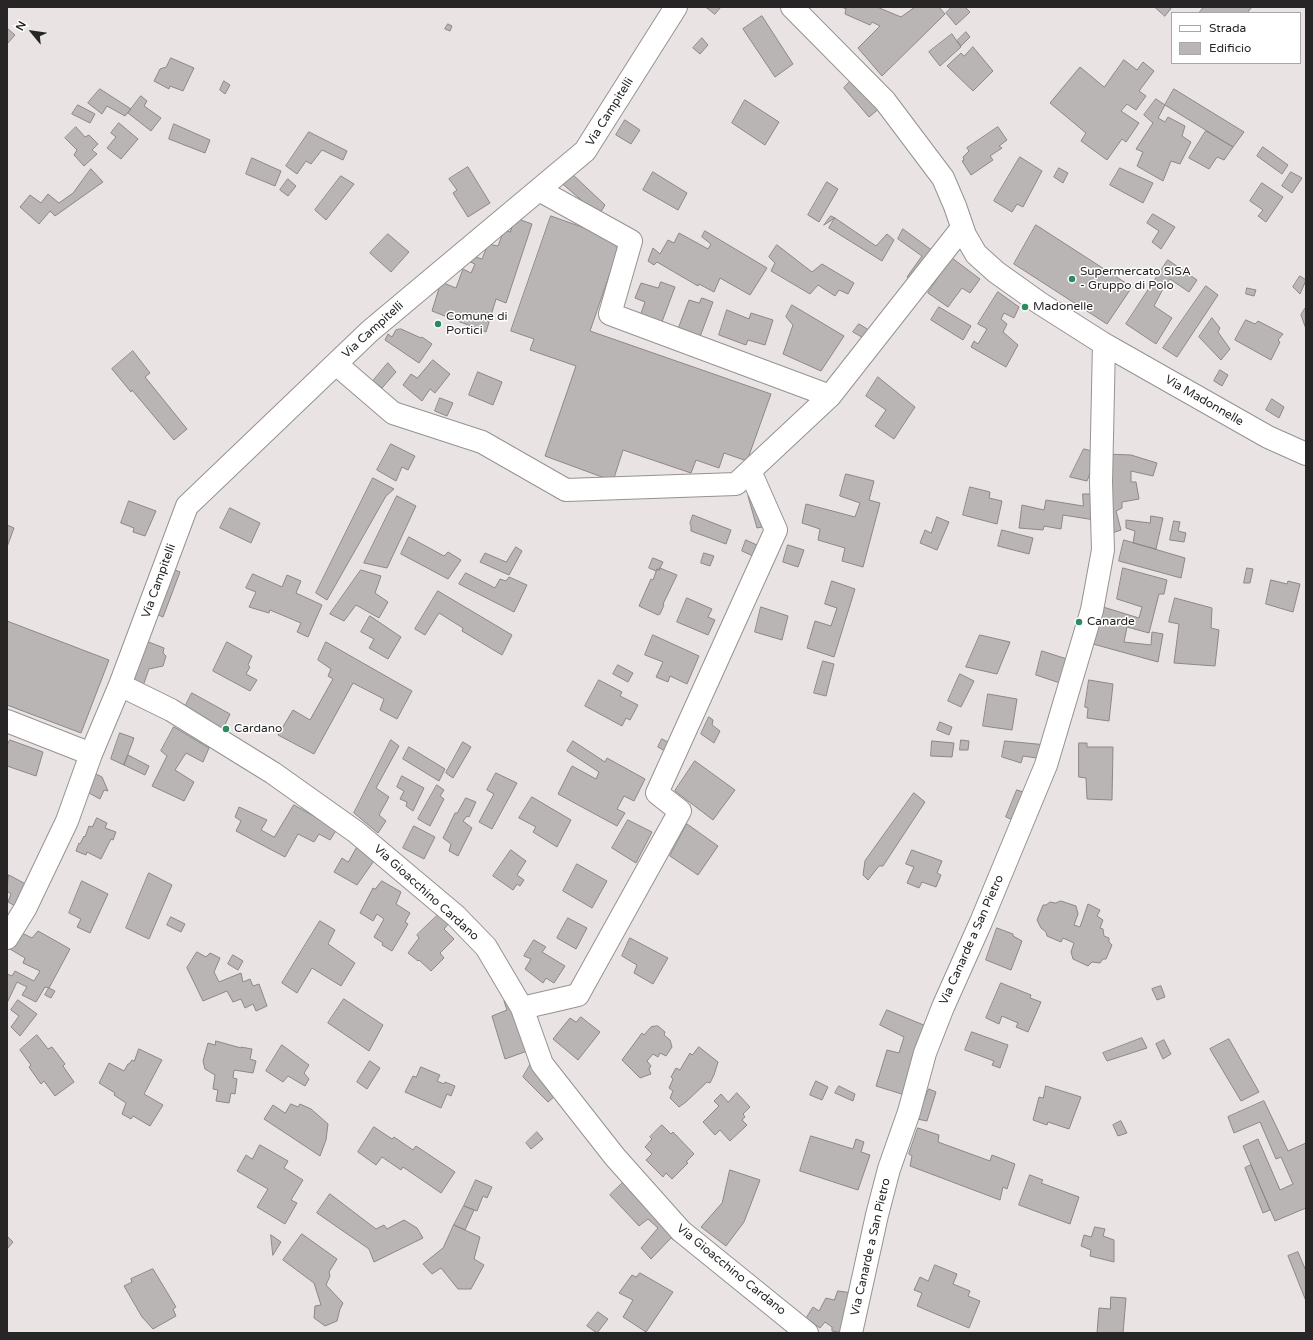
<!DOCTYPE html>
<html>
<head>
<meta charset="utf-8">
<style>
  body { margin:0 }
  #map { position:relative; width:1313px; height:1340px; overflow:hidden; background:#e9e3e3; font-family:"Varela Round",sans-serif }
  canvas { display:block }
  .frame { position:absolute; inset:0; border:8px solid #272525; pointer-events:none }
  .legend { position:absolute; left:1171px; top:12px; width:130px; height:52px; box-sizing:border-box; background:#fff; border:1px solid #a9a8a8; margin:0; padding:5px 7px; list-style:none; font-size:12px; color:#272525 }
  .legend li { display:flex; align-items:center; gap:8px; height:20px }
  .legend b { width:20px; border:1px solid #a9a8a8 }
  .north { position:absolute; left:12px; top:12px; width:40px; height:40px; -webkit-text-stroke:3px #fff; paint-order:stroke; rotate:299deg; font-size:11px; font-weight:700; line-height:16px; text-align:center; color:#272525 }
  .north::after { content:''; display:block; margin:auto; width:14px; height:18px; background:#272525; clip-path:polygon(50% 0,100% 100%,50% 72%,0 100%) }
</style>
</head>
<body>
<div id="map">
<canvas width="1313" height="1340"></canvas>
<div class="frame"></div>
<ul class="legend">
<li><b style="height:5px;background:#fff"></b>Strada</li>
<li><b style="height:11px;background:#bab5b5"></b>Edificio</li>
</ul>
<div class="north">N</div>
</div>
<script>
const ctx = document.querySelector('canvas').getContext('2d');
ctx.lineJoin = 'round';
function fill(path, color) { ctx.fillStyle = color; ctx.fill(path, 'evenodd'); }
function stroke(path, color, width, dash) { ctx.strokeStyle = color; ctx.lineWidth = width; ctx.lineCap = dash ? 'butt' : 'round'; ctx.setLineDash(dash || []); ctx.stroke(path); }
function write(font, color, halo, rows, align = 'center') {
  ctx.font = font + ' "Varela Round",sans-serif'; ctx.lineWidth = 3; ctx.setLineDash([]); ctx.textBaseline = 'middle'; ctx.strokeStyle = halo; ctx.fillStyle = color; for (const [text, x, y, turn = 0] of rows) {
    ctx.save(); ctx.translate(x, y); ctx.rotate((+turn || 0) * Math.PI / 180); ctx.textAlign = isNaN(turn) ? turn : align; if (halo) ctx.strokeText(text, 0, 0); ctx.fillText(text, 0, 0); ctx.restore();
  }
}
const building = new Path2D(`
  M706,7H721L715,14Z
  M841,7H877L901,17L915,7H939L945,14L882,76L858,48L880,26L872,22L870,25L845,14L846,9Z
  M952,7H965L970,12L956,25L946,13Z
  M1155,7H1172L1165,16Z
  M1204,7H1252L1247,13H1199Z
  M762,16L793,64L775,77L743,29Z
  M448,24L452,26L450,31L445,29Z
  M7,28L15,35L7,44Z
  M966,32L970,37L961,46L957,41Z
  M952,34L961,47L940,66L929,52Z
  M702,38L708,45L700,54L693,48Z
  M973,47L993,71L973,91L947,66L961,53L964,56Z
  M171,58L194,68L183,91L170,86L169,89L154,81L160,69L166,67Z
  M1124,60L1137,70L1143,62L1154,71L1139,91L1146,96L1136,110L1127,104L1121,111L1139,123L1126,142L1122,139L1107,160L1081,141L1086,133L1050,103L1080,67L1104,87Z
  M854,77L881,107L869,117L844,88Z
  M224,81L230,85L225,94L220,90Z
  M100,89L131,109L125,116L107,106L102,114L88,103Z
  M1174,89L1244,132L1233,147L1165,105Z
  M141,96L147,101L144,106L161,118L151,131L128,113Z
  M1156,99L1165,105L1158,118L1165,122L1168,117L1185,126L1182,136L1191,142L1180,164L1171,161L1163,181L1137,166L1143,152L1136,149L1153,123L1144,115Z
  M745,100L779,122L765,145L732,123Z
  M78,105L95,114L90,123L72,114Z
  M625,120L640,130L631,144L616,135Z
  M119,123L138,139L121,159L107,148L116,137L111,133Z
  M174,124L210,140L205,153L169,139Z
  M76,127L85,137L89,135L98,144L92,150L97,154L84,166L74,155L77,150L65,138Z
  M998,127L1007,140L999,146L1002,148L990,156L993,160L971,175L962,161L964,160L963,157L969,151L967,148Z
  M1206,131L1233,147L1224,160L1217,157L1209,169L1189,158Z
  M309,132L347,151L343,160L322,150L311,164L306,161L297,174L286,166Z
  M1263,147L1288,165L1282,174L1257,156Z
  M1020,157L1042,171L1023,207L1017,204L1012,212L994,201Z
  M252,158L281,171L275,186L246,174Z
  M468,167L490,203L468,217L453,193L457,190L449,179Z
  M1059,168L1068,173L1063,183L1054,177Z
  M1120,168L1153,183L1143,203L1110,185Z
  M91,169L103,182L55,216L50,211L39,224L20,207L30,195L41,203L48,194L59,203L73,193Z
  M569,171L605,205L599,215L559,181Z
  M653,172L687,193L678,210L643,190Z
  M1291,172L1302,178L1292,193L1282,186Z
  M341,176L354,184L326,220L315,210Z
  M288,179L296,186L288,196L280,190Z
  M827,182L838,189L819,222L808,215Z
  M1262,183L1283,197L1266,222L1258,216L1263,210L1250,201Z
  M1153,214L1175,227L1161,249L1152,242L1159,231L1147,223Z
  M551,216L621,241L590,331L771,394L747,461L724,453L719,468L696,460L691,473L623,450L613,481L545,456L576,366L530,350L534,339L511,331Z
  M831,216L835,218L824,225Z
  M515,218L532,224L506,303L496,299L486,332L432,311L441,282L456,288L463,269L471,273L475,264L468,261L469,255L482,259L488,244L498,246L504,230L510,232Z
  M835,218L876,246L887,234L894,240L882,261L829,228Z
  M1036,225L1132,287L1107,324L1014,264Z
  M903,229L937,254L917,282L907,277L922,256L898,239Z
  M705,231L767,268L750,295L720,278L714,292L699,284L698,286L657,262L654,265L648,261L653,248L660,254L668,240L674,243L679,233L708,249L711,244L702,237Z
  M388,234L409,252L391,272L370,253Z
  M777,245L812,272L822,264L854,283L848,294L839,290L835,296L818,285L810,294L771,271L775,263L769,257Z
  M952,258L980,279L970,293L962,288L948,307L928,293Z
  M1168,260L1197,280L1189,292L1170,279L1164,287L1154,306L1172,318L1156,344L1126,324Z
  M1300,276L1306,280L1300,294L1293,287Z
  M661,282L675,287L660,327L639,319L645,302L635,298L641,283L658,288Z
  M1206,286L1218,295L1177,357L1163,348Z
  M1247,288L1256,290L1254,296L1246,294Z
  M998,292L1019,307L1014,318L1004,313L1001,319L1007,324L1003,332L1018,345L1006,367L971,347L974,341L978,344L987,329L978,324Z
  M702,298L713,302L698,342L676,334L689,300L699,303Z
  M792,305L844,336L821,371L783,354L793,325L786,317Z
  M939,307L971,326L963,340L931,320Z
  M1306,307V329L1301,315Z
  M727,310L749,319L751,313L773,320L765,345L748,340L746,345L719,335Z
  M1212,318L1220,328L1218,332L1230,349L1221,360L1199,337Z
  M1246,320L1255,324L1258,321L1283,334L1278,340L1280,342L1271,360L1235,340Z
  M859,324L872,332L867,340L853,332Z
  M401,329L421,338L422,337L432,344L419,363L385,340L388,334L392,337L396,330Z
  M133,351L150,373L145,377L187,429L174,440L132,390L131,392L112,369Z
  M433,360L450,374L435,393L430,389L422,401L403,385L411,374L417,378Z
  M388,363L396,372L382,388L373,381Z
  M1220,370L1228,375L1222,386L1214,381Z
  M478,372L502,382L493,405L469,395Z
  M878,377L915,407L894,439L875,426L886,410L866,396Z
  M440,398L453,403L447,416L435,411Z
  M1272,399L1284,407L1279,418L1266,410Z
  M391,444L415,456L408,470L402,467L396,481L377,470Z
  M1084,449L1096,452L1095,461L1087,481L1070,477Z
  M1106,454L1131,455L1157,463L1153,476L1131,471V482H1136L1139,499L1122,502V508L1116,511L1121,530L1112,533Z
  M846,474L874,481L869,500L880,503L863,567L842,561L845,548L818,540L820,529L802,523L806,504L855,517L860,503L840,496Z
  M373,478L394,489L386,496L327,600L316,593Z
  M970,487L990,492L989,498L1002,501L997,524L963,515Z
  M1083,494H1094L1095,520L1063,515L1061,529L1044,526L1043,530L1019,528L1022,505L1044,510L1046,500L1083,506Z
  M753,495L762,527L757,528L748,496Z
  M397,496L416,506L387,568L364,563Z
  M129,501L156,511L145,536L133,532L134,528L121,523Z
  M230,508L260,523L251,543L220,528Z
  M693,515L731,530L726,544L691,531V525L690,524Z
  M1151,516L1163,518L1156,549L1133,543L1135,531L1126,528V520L1150,523Z
  M937,517L949,522L937,550L920,543L925,530L931,533Z
  M1174,521L1180,522L1178,531L1186,533L1184,542L1170,540Z
  M7,525L14,528L7,547Z
  M1002,530L1033,538L1029,554L998,546Z
  M409,537L444,556L448,552L461,560L448,579L401,554Z
  M746,540L759,546L755,557L742,551Z
  M1124,540L1185,558L1181,578L1119,561Z
  M788,545L804,550L798,567L783,562Z
  M516,547L522,551L509,575L480,562L485,553L506,562Z
  M704,553L714,556L710,566L701,563Z
  M653,558L663,562L659,570L657,569L656,571L649,568Z
  M660,568L677,575L663,604L664,605L660,614L658,615L639,606L651,579L653,580L657,569L659,570Z
  M1123,568L1167,580L1164,594H1159L1149,633L1127,627L1124,642L1151,645L1152,632L1163,634L1158,662L1093,644L1103,607L1139,618L1142,607L1117,599Z
  M1247,568L1253,569L1250,583H1244Z
  M173,569L180,572L163,617L156,614Z
  M361,570L381,576L375,593L388,602L379,618L356,605L344,621L330,614Z
  M466,573L495,588L500,579L506,581L509,577L527,585L514,612L459,584Z
  M253,574L282,587L287,575L301,581L296,593L322,605L308,637L297,632L301,623L270,610L269,613L249,607L256,592L246,588Z
  M1271,580L1287,584L1288,581L1300,584L1293,612L1266,604Z
  M832,581L855,589L834,657L807,648L815,621L831,626L837,608L825,604Z
  M438,591L512,635L502,655L462,631L463,628L439,613L425,635L415,629Z
  M687,598L712,609L708,617L715,620L708,635L677,622Z
  M1175,598L1212,608L1211,628L1219,630L1215,666L1174,663L1179,624L1169,622Z
  M761,607L788,616L782,640L755,632Z
  M370,616L401,637L388,659L369,648L374,639L361,632Z
  M7,621L109,660L81,733L7,705Z
  M653,635L699,656L687,684L670,676L668,682L656,677L663,662L645,655Z
  M980,635L1010,642L997,674L966,667Z
  M146,641L164,648L163,653L166,656L163,666L149,669L143,686L132,681Z
  M227,642L252,656L248,665L250,667L246,674L257,680L250,691L213,671Z
  M326,642L412,691L397,719L380,710L384,699L353,683L314,754L278,735L293,710L310,720L333,679L328,676L331,669L318,660Z
  M1042,651L1070,660L1063,684L1036,675Z
  M823,661L834,664L826,696L814,693Z
  M618,665L633,673L628,682L613,674Z
  M960,674L974,681L961,707L948,701Z
  M599,680L622,692L620,696L638,705L630,720L626,718L622,726L585,706Z
  M1089,680L1113,684L1109,721L1087,718L1088,708L1085,707Z
  M192,693L230,714L223,729L185,707Z
  M988,694L1017,699L1012,730L983,726Z
  M709,717L713,720L712,725L720,731L714,743L701,734Z
  M940,722L952,727L949,735L937,730Z
  M174,727L209,748L203,762L186,753L175,770L194,782L184,801L152,786L167,756L161,751Z
  M120,733L134,738L124,765L111,759Z
  M662,739L674,745L670,754L658,747Z
  M10,740L43,752L36,776L7,766V746Z
  M391,740L399,746L376,788L389,797L379,815L386,821L378,833L354,813Z
  M961,740L969,741L968,750H960Z
  M573,741L605,762L607,758L645,779L634,801L624,796L617,809L625,813L617,826L558,794L572,766L596,779L599,772L567,751Z
  M932,741L954,743L952,757L931,756Z
  M1005,741L1047,745L1044,759L1023,756L1021,763L1002,757Z
  M463,742L471,747L453,778L446,773Z
  M1079,743H1087V747H1113L1112,800L1087,799L1086,778L1079,777Z
  M409,747L445,769L439,781L403,759Z
  M128,755L149,766L145,775L124,765Z
  M695,761L735,790L713,820L675,791Z
  M496,773L517,783L492,829L479,822L494,794L487,790Z
  M96,774L102,777L108,791L104,790L100,799L89,793Z
  M402,776L424,788L413,811L406,806L407,802L400,799L404,791L397,787Z
  M437,785L444,790L440,796L444,799L430,826L418,819Z
  M1017,790L1029,794L1018,822L1006,817Z
  M914,793L925,802L883,866H879L868,880L863,875L865,861Z
  M532,797L571,820L557,847L533,832L536,827L519,818Z
  M466,798L476,802L469,817L467,816L463,821L472,828L458,856L449,851L451,844L443,838L455,813H457Z
  M294,805L337,829L330,840L319,834L314,842L298,834L285,857L236,831L241,821L235,817L239,807L267,820L261,830L274,837Z
  M97,818L107,823L105,828L116,832L113,840L111,839L101,859L87,852L86,855L76,851L79,843L80,844L84,836L85,837L89,826L92,827Z
  M628,820L652,832L636,863L612,848Z
  M687,824L718,846L698,875L670,856Z
  M414,826L435,837L424,859L403,848Z
  M360,842L378,855L357,885L334,872L342,858L348,862Z
  M511,850L526,861L517,875L524,880L520,886L517,884L513,890L493,876Z
  M912,850L942,861L937,873L941,875L936,887L922,882L919,888L907,883L914,867L906,864Z
  M577,864L607,881L592,908L563,891Z
  M149,873L172,885L149,939L126,928Z
  M9,875L31,887L19,908L8,902L11,894L7,891Z
  M82,881L108,894L90,933L77,927L81,919L69,913Z
  M382,881L401,892L396,904L410,913L405,922L408,924L392,951L382,945L383,943L374,937L384,919L377,914L373,921L360,913L373,888L375,889Z
  M1061,901L1076,906L1078,914L1074,925L1080,927L1088,904L1100,910L1097,916L1103,920L1100,928L1103,929L1104,936L1109,938V942L1112,945L1106,959H1103L1100,963L1092,962L1088,966L1073,959L1071,952L1074,943L1063,938L1061,942L1047,936L1046,932L1041,928L1037,920L1043,905H1046L1050,902L1055,903Z
  M439,914L449,923L444,929L454,939L440,953L444,958L431,971L419,960L418,961L408,953L419,938L417,935Z
  M171,917L185,924L181,932L167,925Z
  M568,918L587,928L576,949L557,938Z
  M320,921L335,930L328,944L355,963L341,986L312,968L297,993L282,983Z
  M997,928L1013,934V936L1022,941L1011,970L986,960Z
  M18,931L32,938L38,931L70,949L49,988L45,987L36,1002L22,995L27,987L17,982L7,1003V974L12,976L15,971L34,981L40,971L23,963L25,958L10,949Z
  M630,938L668,958L653,984L634,973L637,965L622,956Z
  M534,940L546,947L542,952L565,966L554,983L546,978L543,983L525,969L531,959L524,956Z
  M197,952L206,957L210,953L220,958L214,972L219,982L241,973L243,982L250,979L253,986L259,984L267,1006L256,1011L253,1004L245,1008L241,999L233,1002L227,991L203,1001L187,968Z
  M233,955L243,961L238,970L228,964Z
  M1001,983L1031,995L1030,998L1041,1002L1028,1032L1016,1027L1018,1023L1002,1016L999,1024L986,1018Z
  M1161,986L1165,997L1157,1000L1152,989Z
  M49,988L55,991L51,998L45,995Z
  M509,998L530,1050L505,1059L492,1016L507,1010L504,1001Z
  M344,999L383,1025L369,1051L328,1023Z
  M18,1000L37,1014L20,1036L11,1027L19,1016L11,1010Z
  M887,1010L931,1028L908,1096L876,1086L887,1050L899,1053L904,1037L880,1025Z
  M581,1017L600,1032L578,1060L553,1039L570,1018L576,1022Z
  M658,1026L665,1032L664,1035L670,1040L672,1047L666,1056L660,1053L658,1057L653,1054L647,1061L651,1066L649,1069L651,1074L640,1078L622,1060L642,1033L644,1035L651,1027Z
  M972,1032L1008,1045L1000,1068L992,1065L994,1061L965,1050Z
  M37,1035L48,1049L52,1047L65,1064L63,1066L74,1082L55,1096L44,1081L41,1084L29,1067L31,1065L20,1050Z
  M1142,1038L1147,1048L1107,1061L1103,1053Z
  M1229,1039L1259,1092L1241,1101L1210,1049Z
  M1164,1040L1171,1054L1163,1059L1156,1044Z
  M216,1041L241,1048V1047L252,1049L250,1059L256,1061L253,1073L234,1070L233,1078L237,1079L235,1094L231,1093L229,1103L216,1101L218,1090L213,1089L215,1075L205,1069L203,1061L208,1043L215,1045Z
  M282,1045L309,1065L304,1073L309,1079L305,1086L288,1076L283,1082L266,1071Z
  M699,1047L718,1062L714,1075L710,1083L707,1082L686,1102L679,1107L670,1098L673,1091L669,1088L673,1079L671,1077L676,1068L680,1070L690,1053L692,1055Z
  M139,1049L162,1060L144,1094L163,1105L150,1126L133,1116L131,1119L122,1114L126,1103L114,1095L115,1093L99,1083L109,1063L124,1071L128,1064H129L132,1060L134,1061Z
  M533,1060L561,1091L548,1102L523,1077Z
  M370,1061L380,1068L367,1089L357,1082Z
  M421,1067L440,1075L437,1081L444,1084L445,1082L455,1086L451,1096L447,1094L441,1108L405,1092L413,1076L416,1077Z
  M816,1081L828,1087L822,1100L810,1095Z
  M839,1086L855,1094L853,1101L835,1093Z
  M1046,1086L1081,1097L1069,1129L1048,1122L1047,1125L1033,1120L1039,1097L1043,1098Z
  M929,1089L936,1092L927,1121L917,1119Z
  M737,1093L750,1107L743,1114L745,1117L742,1120L747,1125L730,1141L720,1130L715,1135L703,1122L719,1106L714,1101L721,1094L728,1102Z
  M1264,1101L1288,1151L1306,1143V1208L1275,1221L1243,1146L1258,1139L1280,1190L1293,1184L1281,1157L1276,1159L1260,1122L1234,1133L1228,1117Z
  M291,1104L298,1107L300,1104L311,1109L328,1124L326,1140L320,1156L264,1119L273,1105L285,1113Z
  M1121,1121L1127,1133L1118,1136L1113,1125Z
  M662,1125L671,1134L673,1132L694,1154L686,1162L688,1163L672,1179L666,1173L663,1177L646,1160L652,1154L645,1147L652,1139L650,1137Z
  M374,1127L392,1139L394,1137L413,1150L416,1146L455,1172L441,1193L403,1167L401,1170L382,1157L376,1165L358,1152Z
  M918,1128L939,1135L938,1142L990,1161L992,1155L1015,1164L1007,1189L1003,1187L1000,1200L910,1166L912,1156L909,1154Z
  M537,1132L543,1139L531,1149L526,1143Z
  M811,1136L853,1149L856,1139L864,1142L861,1152L870,1155L858,1190L800,1171Z
  M260,1145L288,1161L284,1168L303,1180L291,1200L297,1203L285,1224L257,1207L268,1189L237,1171L246,1155L252,1159Z
  M1251,1165L1270,1210L1263,1213L1245,1168Z
  M730,1170L760,1180L744,1222L726,1246L701,1227L722,1203Z
  M1030,1175L1043,1180L1041,1183L1079,1197L1070,1224L1019,1205Z
  M629,1177L681,1245L671,1238L651,1259L641,1248L658,1228L648,1219L639,1226L610,1195Z
  M476,1180L492,1187L487,1198L483,1196L477,1211L464,1206Z
  M330,1194L376,1229L384,1225L387,1229L404,1220L417,1228L423,1238L374,1262L369,1249L317,1213Z
  M464,1206L474,1210L465,1230L454,1225Z
  M454,1225L480,1237L474,1259L484,1265L471,1289H458L441,1268L432,1274L423,1264L443,1248Z
  M1095,1227L1105,1229L1103,1236L1114,1240V1262L1090,1256L1091,1250L1081,1246L1084,1235L1091,1237Z
  M302,1234L337,1259L329,1272L330,1276L326,1285L343,1303L340,1309L337,1321L325,1326L314,1318L315,1306L321,1305L314,1283L283,1260Z
  M271,1235L281,1242L273,1255Z
  M7,1236L13,1242L7,1249Z
  M1298,1252L1306,1271V1301L1288,1256Z
  M935,1265L957,1274L953,1284L970,1291L968,1296L980,1301L969,1328L917,1306L922,1293L914,1290L920,1277L928,1281Z
  M153,1269L176,1307L173,1309L176,1316L153,1329L142,1317L124,1286L132,1282L131,1279Z
  M640,1273L673,1292L646,1332L623,1317L633,1300L619,1293L632,1275L636,1277Z
  M838,1291L853,1293L843,1333L832,1331V1327L825,1322L820,1328L806,1318L813,1307L819,1311L826,1298L834,1300Z
  M1111,1297L1126,1298L1123,1333H1097L1099,1308L1110,1309Z
  M598,1312L608,1319L597,1333L587,1326Z`);
const minor = new Path2D(`
  M792,7L885,101L943,178L955,206L965,235L976,254L996,272L1038,302L1104,344L1268,437L1306,454
  M539,190L631,241L610,314L830,396
  M336,364L393,413L482,442L566,490L736,484L830,396L962,228
  M120,685L171,710L273,773L356,832L456,916L486,947L522,1008L542,1064L615,1157L681,1231L807,1333
  M7,721L91,754
  M7,938L25,909L67,821L91,754L120,685L187,506L370,331L585,151L676,7
  M522,1008L578,995L680,811L657,793L776,530L750,471
  M851,1333L877,1215L889,1169L909,1112L925,1053L943,1007L981,922L1046,765L1092,610L1103,550L1101,482L1104,344`);
const markers = [
  [1072,279,4,"#2d8a61"],
  [1025,307,4,"#2d8a61"],
  [438,324,4,"#2d8a61"],
  [1079,622,4,"#2d8a61"],
  [226,729,4,"#2d8a61"]
];
const streetNames = [
  ["Via Campitelli",610,112,-58],
  ["Via Campitelli",373,330,-42],
  ["Via Madonnelle",1204,401,30],
  ["Via Campitelli",159,581,-70],
  ["Via Gioacchino Cardano",426,893,42],
  ["Via Canarde a San Pietro",972,940,-66],
  ["Via Canarde a San Pietro",871,1247,-77],
  ["Via Gioacchino Cardano",731,1270,39]
];
const poiNames = [
  ["Supermercato SISA",1080,272],
  ["- Gruppo di Polo",1080,286],
  ["Madonelle",1033,307],
  ["Comune di",446,317],
  ["Portici",446,331],
  ["Canarde",1087,622],
  ["Cardano",234,729]
];
fill(building, '#bab5b5');
stroke(building, '#8d8788', 1);
stroke(minor, '#979292', 24);
stroke(minor, '#fff', 22);
for (const [x, y, r, color] of markers) { const dot = new Path2D(); dot.arc(x, y, r, 0, 2 * Math.PI); ctx.fillStyle = color; ctx.fill(dot); stroke(dot, '#fff', 1.5); }
write('12px', '#272525', '#fff', streetNames);
write('12px', '#272525', '#fff', poiNames, 'left');
</script>
</body>
</html>
